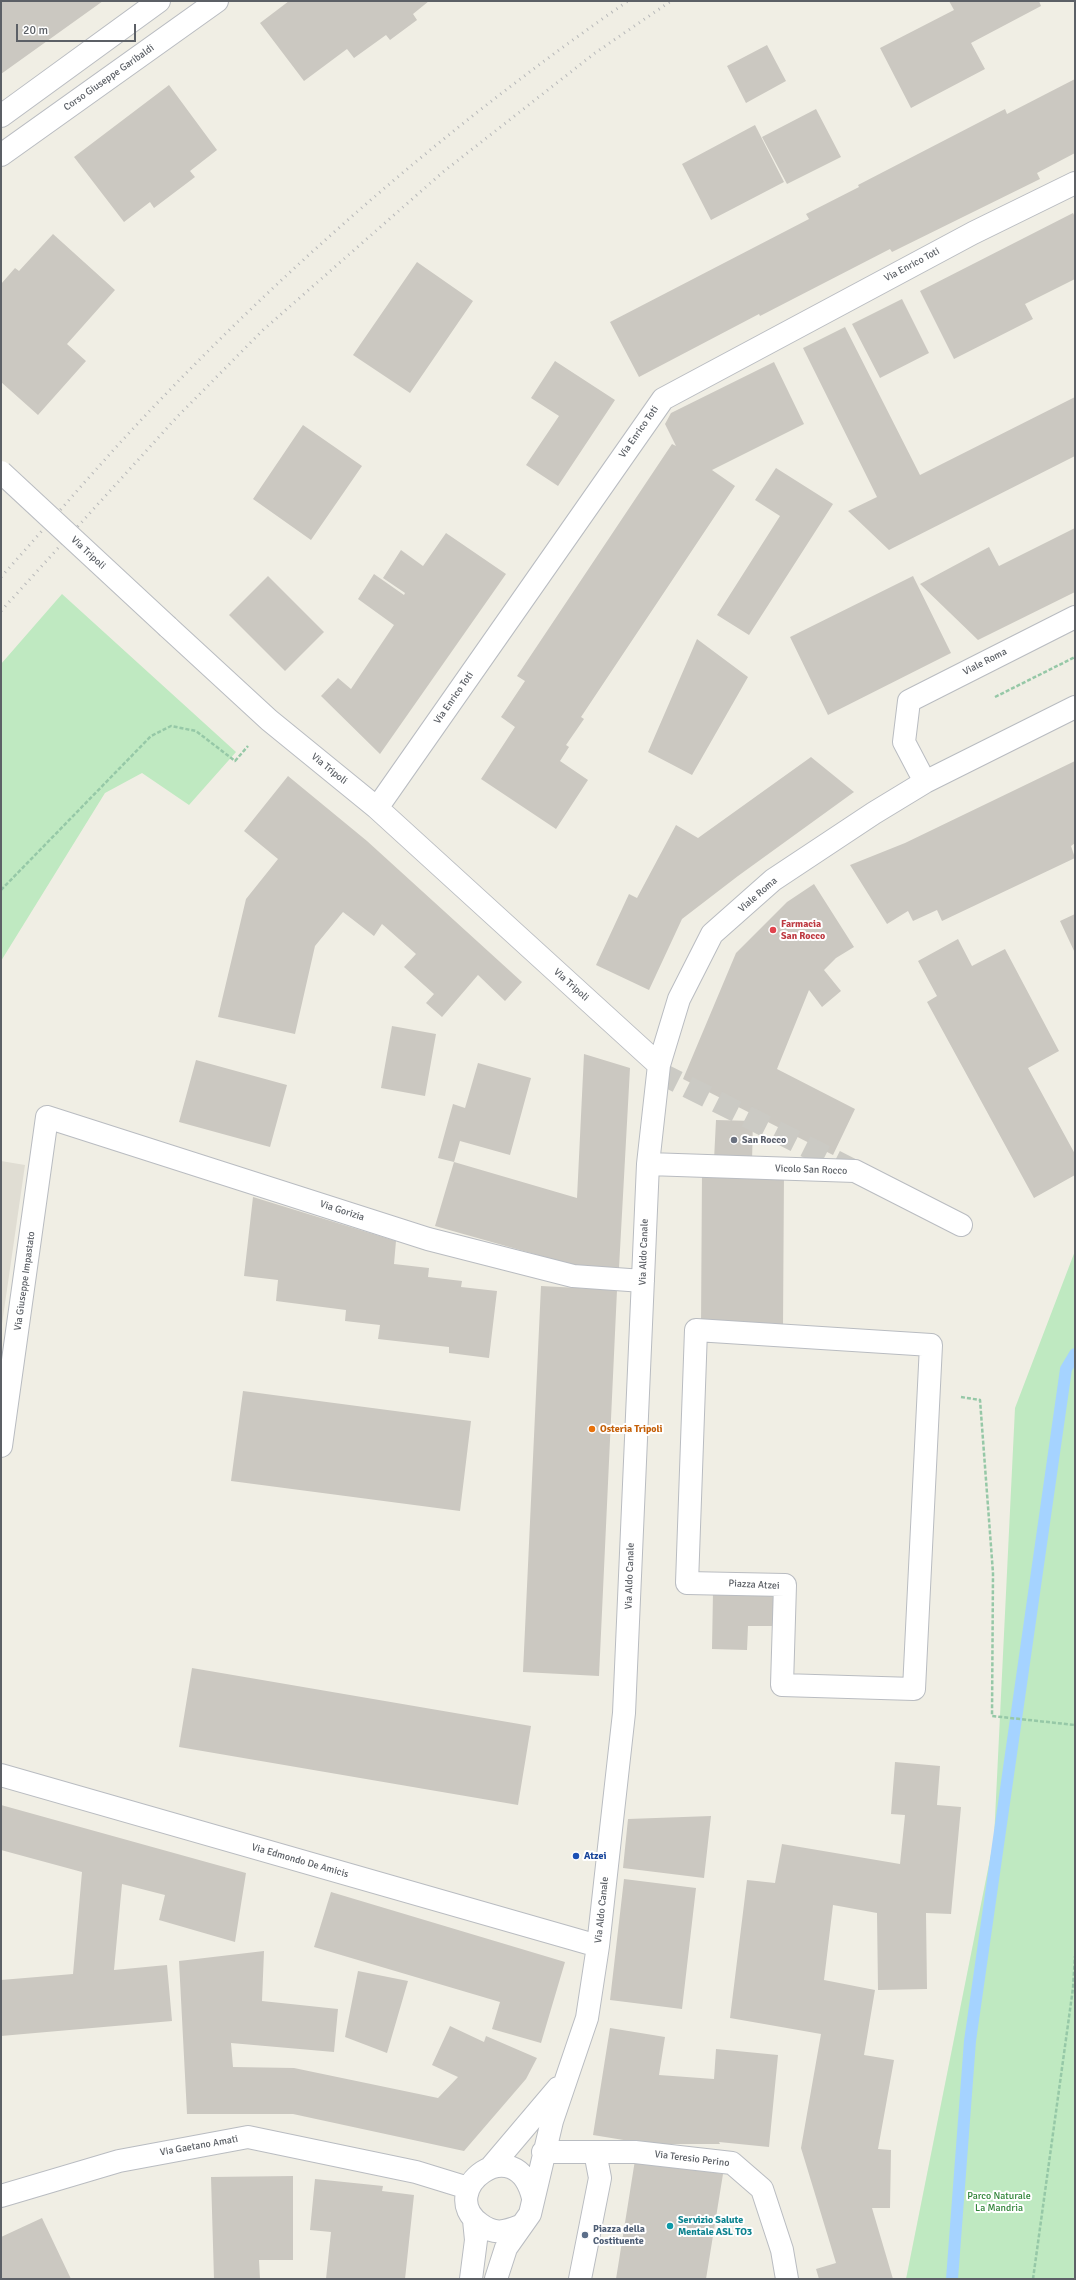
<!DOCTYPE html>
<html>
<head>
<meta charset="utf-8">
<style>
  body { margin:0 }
  #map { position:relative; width:1076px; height:2280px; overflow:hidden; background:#f0eee4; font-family:Signika,sans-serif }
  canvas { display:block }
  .frame { position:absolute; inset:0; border:2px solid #5c6066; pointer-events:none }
  .scale { position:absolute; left:16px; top:24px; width:120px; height:18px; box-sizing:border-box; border:2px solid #5c6066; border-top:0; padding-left:5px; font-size:12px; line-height:14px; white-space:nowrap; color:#5c6066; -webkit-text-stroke:3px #fff; paint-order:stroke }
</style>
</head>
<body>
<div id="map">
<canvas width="1076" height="2280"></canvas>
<div class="frame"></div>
<div class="scale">20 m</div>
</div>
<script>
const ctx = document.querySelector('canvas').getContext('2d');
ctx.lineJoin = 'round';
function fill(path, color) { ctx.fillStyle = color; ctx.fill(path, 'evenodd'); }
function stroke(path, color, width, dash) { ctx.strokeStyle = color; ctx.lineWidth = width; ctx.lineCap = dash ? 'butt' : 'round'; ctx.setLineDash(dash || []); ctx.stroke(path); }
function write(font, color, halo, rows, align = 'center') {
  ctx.font = font + ' Signika,sans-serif'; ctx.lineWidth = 4; ctx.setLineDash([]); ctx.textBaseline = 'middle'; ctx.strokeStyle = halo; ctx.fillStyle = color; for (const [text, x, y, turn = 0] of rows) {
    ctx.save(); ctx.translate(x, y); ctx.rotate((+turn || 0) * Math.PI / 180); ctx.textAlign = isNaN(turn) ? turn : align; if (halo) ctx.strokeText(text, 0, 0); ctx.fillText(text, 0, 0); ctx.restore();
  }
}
const education = new Path2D(`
  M1,1161L25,1165L1,1331Z`);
const green = new Path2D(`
  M62,594L236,752L189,805L142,773L105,793L1,961V664Z
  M1075,1251V2279H906L994,1839L1015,1408Z`);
const stream = new Path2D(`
  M952,2279L970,2041L1066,1369L1075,1354`);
const building = new Path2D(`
  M1,1H103L1,74Z
  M289,1H429L413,14L417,20L390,40L386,35L354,58L347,49L304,81L260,23Z
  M949,1H1039L1041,6L971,43L985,69L911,108L880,48L954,10Z
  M767,45L786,81L746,103L727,66Z
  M1075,79V153L1037,173L1040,179L892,252L890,249L760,316L759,314L639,377L610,322L809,219L806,214L859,187L858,185L1005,109L1007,114Z
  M169,85L217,150L190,171L195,177L154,208L150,202L124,222L74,157Z
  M816,109L841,157L787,184L762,137Z
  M755,125L784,182L711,220L682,164Z
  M1073,213L1075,217V279L1025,304L1033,319L954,359L920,291Z
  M53,234L115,290L67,344L86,361L38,415L1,382V284L15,268L19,271Z
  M417,262L473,301L410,393L353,355Z
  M902,299L929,353L880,378L852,324Z
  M845,327L920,475L1075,397V456L889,550L848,511L877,497L803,348Z
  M555,361L615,400L558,486L526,465L559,416L531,398Z
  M774,362L804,424L712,470L735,486L581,717L584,719L566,745L569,747L560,761L588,780L556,829L481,779L515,727L501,717L525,681L517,676L672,444L676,446L665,424L671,413Z
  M303,425L362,466L311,540L253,499Z
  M776,468L833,504L749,635L717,615L780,516L755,500Z
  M1075,528V592L978,640L920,584L989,547L999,566Z
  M446,533L506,574L380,754L321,696L338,678L351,689L394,625L358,599L374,574L404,595L405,593L383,578L401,550L423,566Z
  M268,576L324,632L285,671L229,615Z
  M913,576L951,653L828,715L790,637Z
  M697,639L748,677L692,775L648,752Z
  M811,757L854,792L738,876L682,919L649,990L596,965L629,894L637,898L676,825L698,838Z
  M1075,761V843L1071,846L1075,858L942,921L937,910L913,921L908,911L887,924L850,865L905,843Z
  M288,776L367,841L522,982L505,1001L478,975L442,1017L426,1003L434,994L404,967L416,954L382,924L374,936L343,912L315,946L295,1034L218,1017L246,899L278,859L244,831Z
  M814,884L854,947L836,958L824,970L841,991L822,1007L809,990L777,1069L855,1109L833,1155L683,1079L736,953L787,902Z
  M1075,914V953L1060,921Z
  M958,939L972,966L1005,949L1059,1051L1028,1068L1075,1154V1175L1034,1198L927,1002L937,996L918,961Z
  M392,1026L436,1034L425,1096L381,1088Z
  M584,1054L630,1068L619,1268L573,1265L435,1226L454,1162L577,1198Z
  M196,1060L287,1085L270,1147L179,1122Z
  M478,1063L531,1078L510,1155L460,1141L454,1162L438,1158L453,1104L465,1108Z
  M716,1120L753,1121L752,1161L714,1160Z
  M702,1172L784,1173L783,1327H701Z
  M253,1197L396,1241L394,1264L429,1268L428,1277L462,1281L461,1287L497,1291L489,1358L449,1353V1347L378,1339L380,1325L345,1321L346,1310L276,1301L278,1280L244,1276Z
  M541,1286L617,1290L599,1676L523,1672Z
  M243,1391L471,1421L460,1511L231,1481Z
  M781,1587L780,1626H748L747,1650L712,1649L713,1592Z
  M192,1668L531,1726L518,1805L179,1747Z
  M895,1762L940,1766L937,1805L961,1807L951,1914L926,1913L927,1989L878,1990L877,1913L833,1905L824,1980L875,1990L864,2055L894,2060L878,2149L891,2150L890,2208H872L893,2279H819L816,2269L836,2263L801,2148L821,2034L730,2018L747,1880L775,1883L782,1844L900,1864L905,1815L891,1814Z
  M1,1805L246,1873L235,1942L159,1920L165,1895L122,1884L114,1970L167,1965L172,2021L1,2036V1980L73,1974L82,1872L1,1850Z
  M711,1816L704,1878L623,1868L628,1819Z
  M624,1879L696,1888L682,2009L610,2000Z
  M331,1892L565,1962L541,2043L492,2029L500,2002L314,1947Z
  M264,1951L262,2001L338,2009L334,2052L231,2043L233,2067L294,2068L438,2098L458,2077L432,2065L450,2026L484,2042L486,2036L537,2058L526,2079L464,2151L293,2114H187L179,1961Z
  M358,1971L408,1981L387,2053L345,2037Z
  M610,2028L665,2037L659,2075L714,2079L716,2049L778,2055L769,2147L719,2142L720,2144H648L593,2135Z
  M635,2160L723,2174L706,2279H616Z
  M293,2176V2260H259L260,2279H214L211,2177Z
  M315,2179L383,2186L382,2191L414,2195L405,2279H326L331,2232L310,2230Z
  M42,2218L71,2279H1V2237Z`);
const minorTunnel = new Path2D(`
  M658,1072L855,1171`);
const path = new Path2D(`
  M995,697L1075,657
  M1,890L151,736L171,726L196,731L235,761L248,746
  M961,1397L980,1400L993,1573L992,1716L1075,1725
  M1033,2279L1073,1988L1075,1956`);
const minor = new Path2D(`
  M1,116L159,1
  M1,155L217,1
  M168,627L269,720L377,808L659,1065
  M925,782L904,742L909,701L1075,617
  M377,808L663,399L973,233L1075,183
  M648,1164L855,1171L961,1225
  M696,1330L931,1345L914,1689L782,1685L785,1585L687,1583Z
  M1,1446L47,1117L428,1239L573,1276L643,1281
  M1,1775L598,1946
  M543,2152H635L732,2163L762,2189L782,2250L787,2279
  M491,2167L558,2088
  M1,2196L119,2161L248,2137L416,2172L468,2188
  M520,2226C505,2232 494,2235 480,2224C434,2191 516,2127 533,2198
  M471,2279L476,2240L474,2220
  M496,2279L506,2248L530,2214L552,2121L587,2018L598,1946L624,1713L648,1164L659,1065L679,999L712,934L773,880L874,813L925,782L1075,707
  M580,2279L600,2178L595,2152`);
const rail = new Path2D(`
  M1,577C54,518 106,456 162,398C303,251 460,117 628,1
  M1,611L177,417L263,330L443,172L595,53L671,1`);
const minorBridge = new Path2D(`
  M1,472L168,627`);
const markers = [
  [773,930,4,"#e0444e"],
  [734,1140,4,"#6b7280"],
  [592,1429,4,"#e8710a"],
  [576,1856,4,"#1a4fb4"],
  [670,2226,4,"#0f9aa8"],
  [585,2235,4,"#5c6f8a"]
];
const streetNames = [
  ["Corso Giuseppe Garibaldi",109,78,-35],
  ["Via Enrico Toti",912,265,-28],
  ["Via Enrico Toti",639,432,-55],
  ["Via Tripoli",88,553,43],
  ["Viale Roma",985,662,-27],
  ["Via Enrico Toti",454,698,-55],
  ["Via Tripoli",329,769,39],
  ["Viale Roma",758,895,-41],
  ["Via Tripoli",571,985,42],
  ["Vicolo San Rocco",811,1170,2],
  ["Via Gorizia",342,1211,18],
  ["Via Aldo Canale",644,1252,-88],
  ["Via Giuseppe Impastato",25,1281,-82],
  ["Via Aldo Canale",630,1576,-88],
  ["Piazza Atzei",754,1585,3],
  ["Via Edmondo De Amicis",300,1861,16],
  ["Via Aldo Canale",602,1910,-84],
  ["Via Gaetano Amati",199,2146,-10],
  ["Via Teresio Perino",692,2159,7]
];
const healthNames = [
  ["Farmacia",781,924],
  ["San Rocco",781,936]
];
const worshipNames = [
  ["San Rocco",742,1140]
];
const foodNames = [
  ["Osteria Tripoli",600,1429]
];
const transitNames = [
  ["Atzei",584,1856]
];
const parkNames = [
  ["Parco Naturale",999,2196],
  ["La Mandria",999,2208]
];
const cultureNames = [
  ["Servizio Salute",678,2220],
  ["Mentale ASL TO3",678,2232]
];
const serviceNames = [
  ["Piazza della",593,2229],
  ["Costituente",593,2241]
];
fill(education, '#e0ddd3');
fill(green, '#bfe9c1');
stroke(stream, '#a5d3ff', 12);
fill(building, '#cbc8c1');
stroke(minorTunnel, '#cbcac4', 22, [22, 11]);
stroke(minor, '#b9bcc1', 24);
stroke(path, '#96c8a7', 2.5, [4, 2]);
stroke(minor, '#fff', 22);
stroke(rail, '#b7b8b9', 3, [1, 5]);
stroke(minorBridge, '#b9bcc1', 24, []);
stroke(minorBridge, '#fff', 22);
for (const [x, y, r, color] of markers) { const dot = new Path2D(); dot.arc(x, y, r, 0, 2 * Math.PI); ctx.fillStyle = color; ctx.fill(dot); stroke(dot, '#fff', 1.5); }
write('10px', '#5c6066', '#fff', streetNames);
write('bold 10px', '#be3a42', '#fff', healthNames, 'left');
write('bold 10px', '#5b616d', '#fff', worshipNames, 'left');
write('bold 10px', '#c56008', '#fff', foodNames, 'left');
write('bold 10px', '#164399', '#fff', transitNames, 'left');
write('10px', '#2e8336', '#fff', parkNames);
write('bold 10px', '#0d838f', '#fff', cultureNames, 'left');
write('bold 10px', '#4e5e75', '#fff', serviceNames, 'left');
</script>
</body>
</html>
